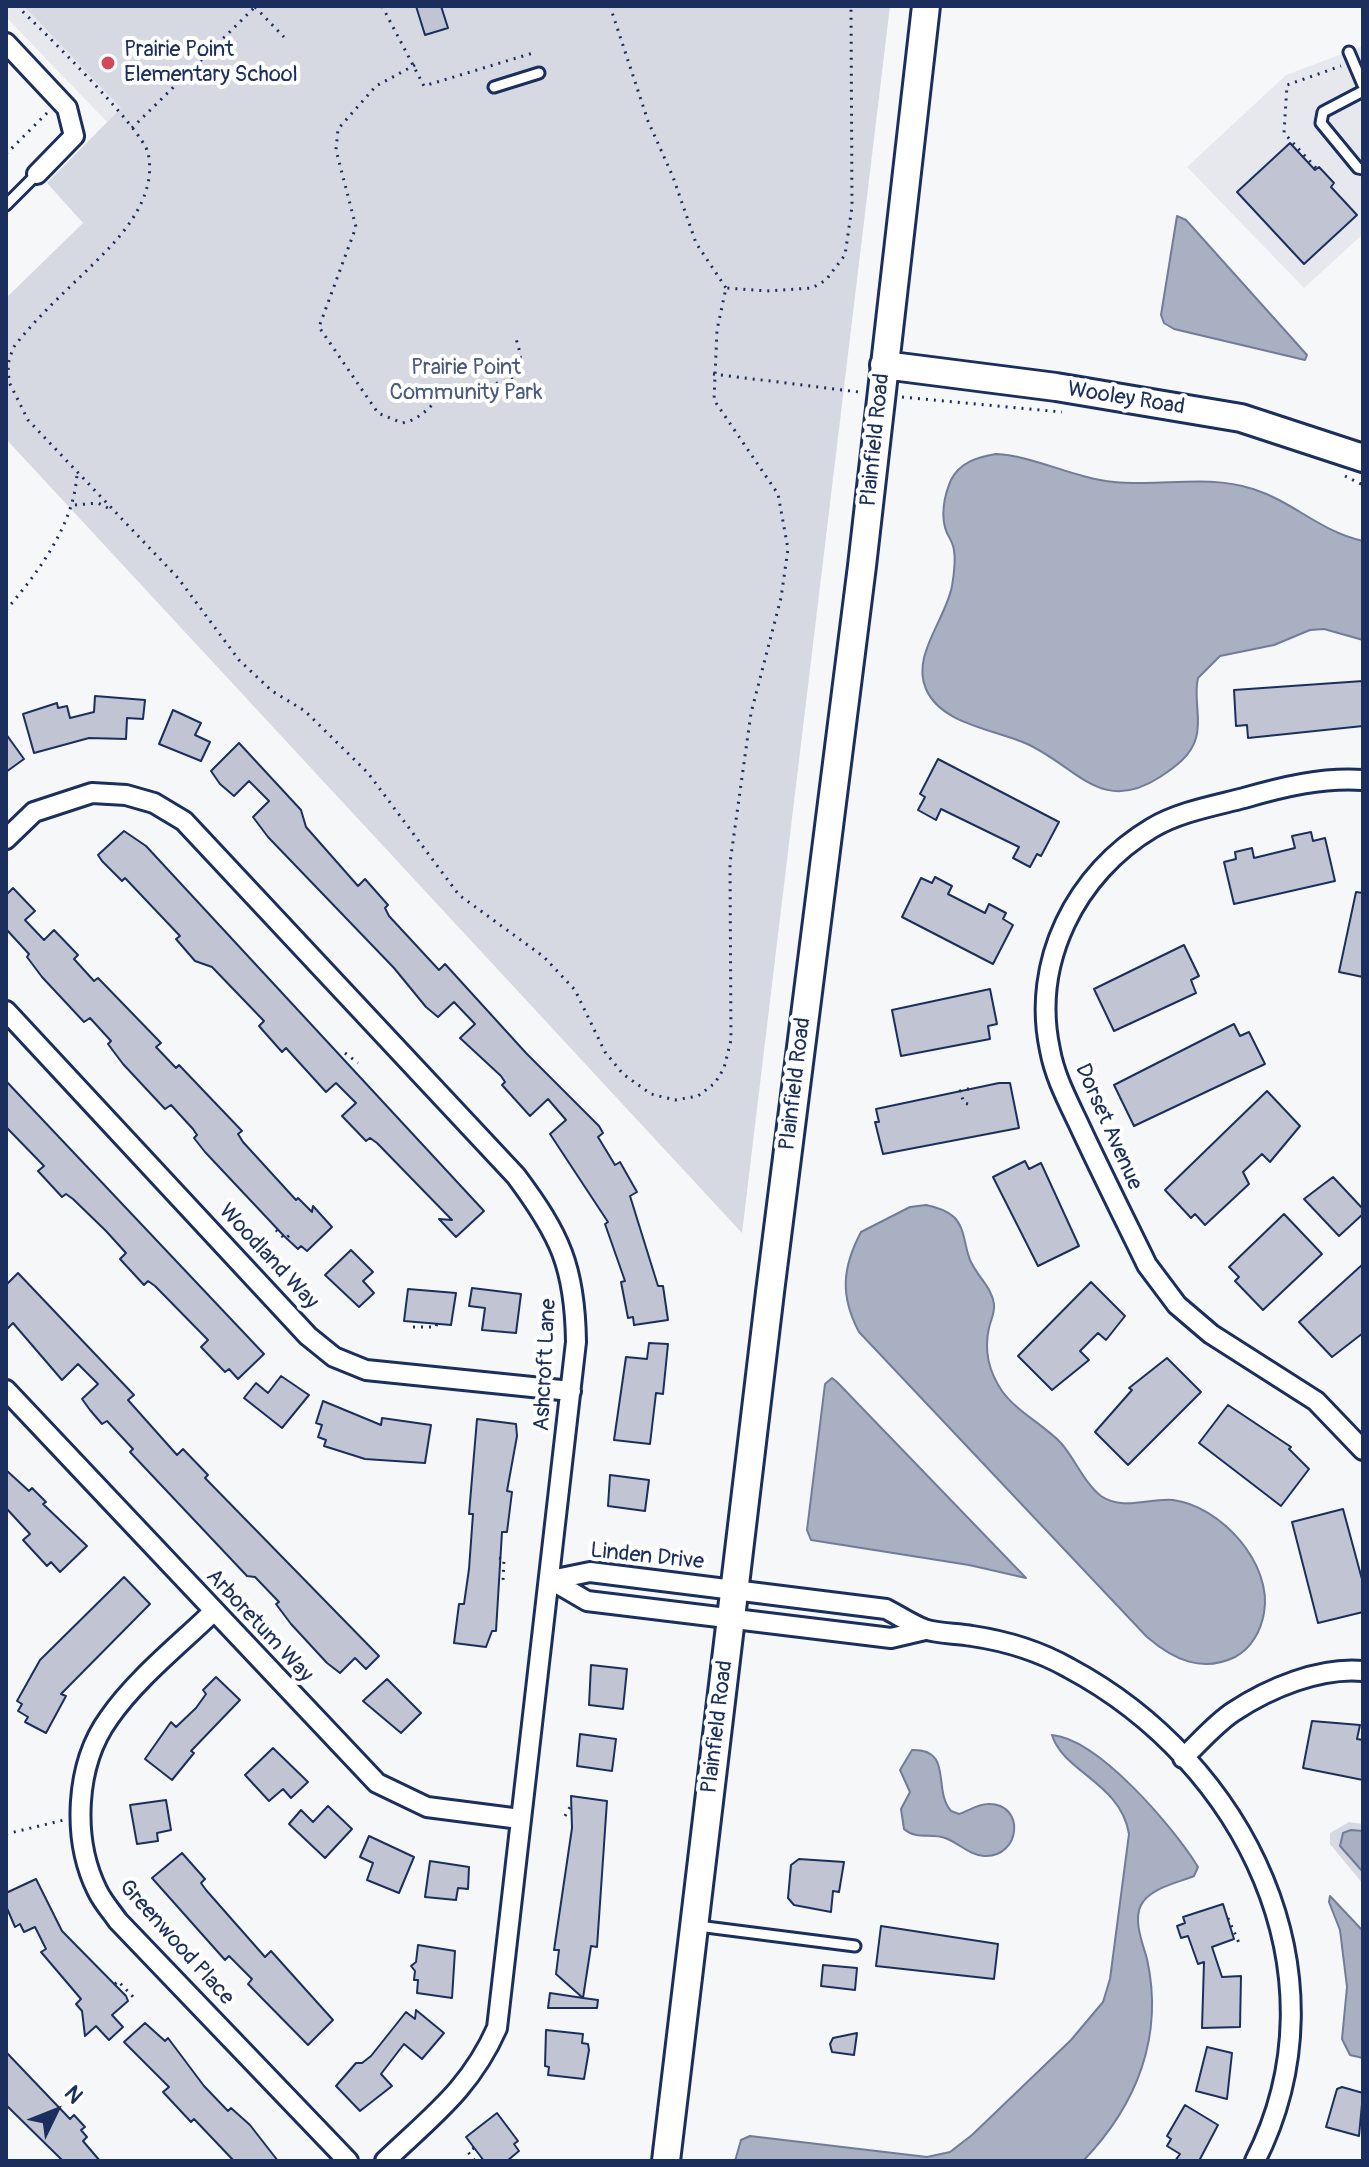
<!DOCTYPE html>
<html>
<head>
<meta charset="utf-8">
<style>
  body { margin:0 }
  #map { position:relative; width:1369px; height:2167px; overflow:hidden; background:#f6f7f9; font-family:Pangolin,sans-serif }
  canvas { display:block }
  .frame { position:absolute; inset:0; border:8px solid #1b2f5e; pointer-events:none }
  .north { position:absolute; left:16px; top:2071px; width:80px; height:80px; -webkit-text-stroke:6px #fff; paint-order:stroke; rotate:47deg; font-size:22px; font-weight:700; line-height:32px; text-align:center; color:#1b2f5e }
  .north::after { content:''; display:block; margin:auto; width:28px; height:36px; background:#1b2f5e; clip-path:polygon(50% 0,100% 100%,50% 72%,0 100%) }
</style>
</head>
<body>
<div id="map">
<canvas width="1369" height="2167"></canvas>
<div class="frame"></div>
<div class="north">N</div>
</div>
<script>
const ctx = document.querySelector('canvas').getContext('2d');
ctx.lineJoin = 'round';
function fill(path, color) { ctx.fillStyle = color; ctx.fill(path, 'evenodd'); }
function stroke(path, color, width, dash) { ctx.strokeStyle = color; ctx.lineWidth = width; ctx.lineCap = dash ? 'butt' : 'round'; ctx.setLineDash(dash || []); ctx.stroke(path); }
function write(font, color, halo, rows, align = 'center') {
  ctx.font = font + ' Pangolin,sans-serif'; ctx.lineWidth = 8; ctx.setLineDash([]); ctx.textBaseline = 'middle'; ctx.strokeStyle = halo; ctx.fillStyle = color; for (const [text, x, y, turn = 0] of rows) {
    ctx.save(); ctx.translate(x, y); ctx.rotate((+turn || 0) * Math.PI / 180); ctx.textAlign = isNaN(turn) ? turn : align; if (halo) ctx.strokeText(text, 0, 0); ctx.fillText(text, 0, 0); ctx.restore();
  }
}
const built = new Path2D(`
  M6,6H223L107,122L6,17Z
  M1363,46V234L1304,288L1187,167L1286,75Z`);
const green = new Path2D(`
  M24,6H890L742,1233L6,439V298L83,223L47,183L121,108Z
  M1349,1822L1363,1824V1831L1343,1833L1341,1846L1363,1872V1884L1330,1844V1833Z`);
const water = new Path2D(`
  M1177,216L1186,220L1307,355L1305,360L1174,329L1164,323L1161,315Z
  M996,454C1035,456 1073,478 1114,482C1162,487 1206,474 1253,489C1294,502 1319,531 1363,541V640L1324,629L1310,630L1274,645L1220,656L1198,678C1193,698 1202,719 1196,738C1191,756 1175,767 1160,777C1100,816 1076,765 1025,743C993,729 941,724 926,689C911,656 946,619 952,586C954,574 956,562 954,550C953,543 950,539 947,533C940,517 944,496 951,480C960,462 978,457 996,454Z
  M926,1205C936,1207 946,1210 954,1217C966,1229 964,1248 971,1262C978,1277 992,1288 994,1304C995,1313 991,1319 989,1328C984,1350 989,1372 1002,1391C1016,1411 1044,1425 1061,1443C1075,1459 1085,1484 1101,1496C1123,1511 1149,1498 1173,1500C1221,1506 1273,1564 1264,1613C1261,1630 1252,1648 1235,1657C1202,1673 1174,1660 1147,1637L859,1332C840,1296 842,1268 861,1232L910,1207Z
  M832,1378L837,1382L1026,1578L969,1565L811,1540L807,1530L825,1384Z
  M1052,1735C1099,1739 1174,1828 1198,1867L1194,1876C1177,1883 1150,1888 1141,1905C1133,1921 1143,1944 1147,1959C1164,2036 1137,2105 1083,2161H735L741,2140L750,2136L927,2157L950,2152L972,2135L1071,2040L1103,2002L1110,1979L1129,1834C1121,1783 1063,1772 1052,1735Z
  M912,1750C954,1749 932,1789 951,1811L959,1814C968,1811 978,1804 988,1804C1026,1803 1021,1858 984,1856C969,1855 959,1843 945,1838C931,1833 916,1840 904,1829L901,1809L910,1792L900,1770Z
  M1351,1830L1363,1831V1872L1340,1846L1343,1833Z
  M1330,1896L1363,1931V2058L1350,2055L1342,2039L1347,1987L1340,1930L1329,1902Z`);
const building = new Path2D(`
  M416,6H441L448,28L425,35Z
  M1290,143L1315,170L1319,167L1334,183L1331,187L1357,215L1304,264L1237,192Z
  M1363,681V726L1248,738L1247,725L1236,726L1234,690Z
  M95,696L145,700L143,719L127,718L126,739L89,738L34,753L23,714L57,703L58,708L67,706L70,718L94,712Z
  M173,710L201,723L195,735L210,742L201,761L159,744Z
  M6,734L24,759L6,772Z
  M239,743L301,810L306,827L358,886L365,879L388,905L385,908L389,916L439,970L445,964L526,1053L599,1126L603,1133L598,1137L615,1165L620,1162L637,1192L630,1196L658,1286H663L668,1320L634,1325L633,1317L628,1318L621,1282L625,1281L605,1224L608,1222L550,1134L566,1120L548,1099L530,1116L502,1085L505,1082L501,1076L460,1038L475,1024L454,1002L438,1017L426,1007L394,968L268,837L253,817L269,801L249,781L234,796L220,784L211,771Z
  M938,759L1059,822L1041,856L1037,854L1030,867L1013,858L1019,847L941,809L936,820L918,810L925,797L920,794Z
  M124,831L146,846L484,1211L456,1237L439,1219L452,1220L377,1143L370,1138L366,1141L342,1116L356,1103L336,1083L326,1092L286,1048L282,1052L259,1026L264,1021L212,967L195,961L176,939L180,936L125,878L122,881L102,861L98,855Z
  M1311,832L1313,841L1325,838L1335,881L1234,904L1224,862L1236,859L1235,852L1252,848L1254,858L1295,848L1292,836Z
  M935,877L952,886L948,894L985,913L989,904L1006,913L1003,919L1013,925L993,964L902,917L921,878L932,883Z
  M13,888L35,911L25,920L44,940L54,930L78,955L74,959L94,981L98,978L161,1043L156,1047L176,1068L179,1065L242,1131L238,1134L243,1142L296,1200L298,1198L312,1212L313,1206L332,1227L307,1251L301,1246L298,1249L284,1236L205,1152L194,1138L197,1135L193,1129L171,1105L165,1109L123,1064L108,1044L111,1041L90,1018L84,1022L42,977L27,957L29,954L6,929V895Z
  M1356,892L1363,893V977L1339,972Z
  M1184,945L1199,976L1191,980L1196,993L1114,1031L1094,989Z
  M990,989L997,1024L988,1026L990,1039L901,1056L892,1010Z
  M1234,1024L1240,1036L1249,1032L1265,1064L1134,1126L1114,1085Z
  M6,1081L264,1354L238,1379L229,1369L225,1372L201,1347L208,1340L155,1286L148,1281L144,1285L120,1259L126,1253L106,1231L73,1199L66,1194L62,1197L38,1171L44,1166L6,1127Z
  M999,1083H1010L1019,1128L883,1154L875,1122H879L876,1109Z
  M1267,1091L1300,1126L1270,1162L1262,1154L1243,1172L1249,1184L1205,1225L1195,1214L1191,1218L1165,1190Z
  M1025,1161L1029,1169L1041,1163L1079,1246L1038,1266L993,1177Z
  M1333,1177L1363,1209V1214L1339,1236L1304,1199Z
  M1284,1214L1322,1254L1263,1310L1235,1281L1239,1277L1229,1267Z
  M351,1250L373,1272L363,1281L374,1293L359,1307L325,1275Z
  M1363,1264V1333L1332,1357L1299,1322Z
  M18,1273L134,1395L128,1400L177,1455L183,1449L208,1475L205,1478L379,1656L366,1669L355,1658L340,1673L327,1663L291,1624L276,1604L279,1602L255,1577L247,1576L130,1452L133,1449L107,1421L102,1424L90,1410L82,1399L98,1384L78,1364L62,1380L13,1323L6,1330V1285Z
  M1091,1282L1125,1316L1106,1340L1098,1333L1080,1351L1089,1360L1052,1390L1018,1356Z
  M472,1288L521,1294L516,1333L482,1330L485,1308L469,1306Z
  M408,1289L456,1293L451,1325L404,1321Z
  M649,1343L668,1344L663,1394L656,1393L650,1444L614,1440L626,1357L647,1359Z
  M1167,1358L1201,1392L1128,1465L1095,1432L1132,1390L1129,1388Z
  M281,1376L309,1395L282,1428L244,1398L256,1383L268,1393Z
  M323,1401L381,1425L382,1418L431,1425L425,1463L365,1459L324,1446L326,1440L318,1437L322,1425L316,1423Z
  M1228,1405L1291,1447L1289,1449L1309,1469L1281,1506L1199,1443Z
  M477,1419L516,1424L517,1436L507,1491L512,1492L507,1532H502L496,1631H492L486,1647L454,1643L459,1604H464L469,1569L473,1514H469Z
  M6,1470L29,1491L32,1488L46,1502L43,1504L87,1546L60,1572L51,1562L47,1566L23,1540L30,1534L6,1508Z
  M610,1475L649,1480L645,1511L608,1506Z
  M1343,1509L1363,1583V1612L1318,1623L1292,1522Z
  M124,1577L150,1604L61,1694L66,1696L46,1733L25,1722L28,1717L18,1711L22,1704L17,1701L40,1660Z
  M591,1665L627,1669L623,1709L589,1705Z
  M216,1677L240,1700L191,1751L194,1753L172,1780L145,1759L171,1722L176,1727L196,1708L206,1694L203,1690Z
  M387,1679L421,1713L401,1733L363,1701Z
  M1312,1721L1360,1725L1357,1739L1363,1740V1780L1303,1768Z
  M580,1734L616,1739L612,1771L577,1766Z
  M273,1748L308,1782L291,1798L283,1789L269,1801L245,1775Z
  M571,1796L607,1801L597,1947L591,1946L583,1998L598,2000L597,2008H548L550,1993L583,1998L556,1974L559,1950H554L572,1828Z
  M166,1800L171,1830L157,1833L158,1841L137,1844L130,1805Z
  M328,1806L352,1829L325,1858L289,1824L301,1810L313,1822Z
  M369,1836L414,1857L399,1893L367,1880L373,1863L360,1857Z
  M182,1853L205,1879L201,1883L206,1890L265,1957L271,1951L333,2020L308,2045L248,1984L252,1979L229,1956L225,1960L152,1878Z
  M799,1859L844,1862L839,1892L833,1891L831,1912L794,1905L788,1898L791,1865Z
  M430,1861L469,1867L468,1889L458,1888L456,1900L425,1897Z
  M36,1879L62,1931L126,1996L128,2001L112,2015L123,2027L109,2040L96,2026L85,2036L82,2011L76,2004L81,1999L41,1952L46,1949L35,1927L24,1932L20,1924L15,1927L6,1906V1893Z
  M1223,1904L1234,1939L1212,1947L1222,1977L1241,1976L1240,2027L1202,2028L1204,1962L1198,1964L1188,1936L1181,1938L1177,1926L1185,1923L1183,1917Z
  M881,1926L998,1944L994,1979L876,1966Z
  M418,1945L455,1951L452,1998L417,1993L418,1980H414L415,1971L411,1966L416,1962Z
  M823,1965L857,1968L855,1990L821,1986Z
  M416,2010L444,2033L422,2059L404,2044L381,2074L392,2086L360,2111L336,2086L356,2063H362L371,2056L406,2012L415,2019Z
  M145,2023L165,2041L168,2038L204,2086L228,2111L231,2108L250,2125L278,2161H234L194,2119L191,2122L163,2092L169,2087L124,2042Z
  M546,2030L583,2034L582,2043L588,2044L589,2050L584,2079L548,2075L549,2067L545,2066Z
  M857,2033L854,2055L832,2052L830,2044L833,2038Z
  M1207,2047L1232,2053L1227,2099L1196,2091Z
  M6,2052L70,2119L74,2115L85,2127L81,2130L87,2137L83,2141L100,2161H63L6,2105Z
  M1342,2087L1363,2093L1359,2136L1326,2127L1337,2089Z
  M1185,2105L1218,2125L1199,2161H1175L1180,2154L1167,2146L1171,2139L1167,2136Z
  M497,2113L518,2141L514,2144L519,2151L507,2161H484L466,2137Z`);
const path = new Path2D(`
  M17,6C41,29 142,128 148,153C156,188 134,221 111,246C79,280 41,311 13,348L8,364L9,382L28,420L178,578L239,660L272,691L305,711L368,773L459,895L544,957L575,990L605,1052L623,1074L651,1094L675,1100L698,1096L715,1083L724,1068L731,1040L730,863L751,713L781,598L788,549L778,494L714,400L717,330L726,288L767,291L812,288L826,280L845,255L852,207L851,6
  M382,6L424,86L533,53
  M610,6L648,121L673,177L696,243L726,288
  M255,7L284,37
  M415,65L376,86L338,129L336,150L356,227L319,327L378,413L402,423C424,419 431,402 449,392C477,377 537,399 516,339
  M132,128L256,6
  M6,154L49,111
  M1316,168L1284,133L1287,85L1341,66
  M713,374L859,392
  M902,397L1062,412
  M1345,476L1363,485
  M75,505L98,503L110,509
  M6,610C38,573 75,523 77,473
  M345,1053L358,1063
  M968,1104L964,1103L960,1091L972,1088
  M276,1230L285,1239L291,1234
  M413,1327H436L437,1323
  M499,1558L504,1559L503,1581
  M565,1816L570,1807
  M6,1834L64,1820
  M1228,1918L1239,1943
  M115,1984L118,1981L137,2001
  M474,2148L468,2152L475,2161
  M281,2161H282`);
const lane = new Path2D(`
  M1349,52L1363,85
  M494,87L539,73
  M1363,91L1323,112L1321,123L1358,168L1363,169
  M6,205L37,174
  M698,1926L855,1946`);
const street = new Path2D(`
  M6,43L67,108L74,136L37,174
  M1363,780C1323,777 1282,787 1244,798C1213,806 1179,812 1152,828C1076,873 1031,962 1050,1050C1055,1078 1069,1103 1081,1129C1102,1174 1125,1220 1147,1265L1177,1305L1211,1334L1316,1401L1363,1450
  M6,839L34,812L92,793L126,795L154,803L184,821L516,1176C560,1235 575,1267 576,1342L497,2028C470,2089 432,2116 385,2161
  M6,1011L308,1336L334,1357L366,1370L571,1391
  M6,1390L377,1783L427,1807L520,1819
  M551,1580L590,1572L886,1609C898,1615 911,1624 924,1629C938,1634 956,1633 972,1636C1006,1641 1039,1651 1069,1668C1245,1762 1350,1974 1255,2161
  M551,1580L587,1601L891,1638L925,1630
  M213,1612C179,1645 136,1679 109,1718C75,1765 72,1839 97,1890C102,1901 111,1911 118,1921L348,2161
  M1183,1758C1199,1743 1215,1724 1233,1712C1269,1688 1320,1667 1363,1671`);
const secondary = new Path2D(`
  M884,365L1056,387L1241,418L1363,458
  M666,2161L770,1292L862,566L926,6`);
const markers = [
  [108,63,8,"#d1495b"]
];
const poiNames = [
  ["Prairie Point",124,50],
  ["Elementary School",124,75]
];
const parkNames = [
  ["Prairie Point",466,368],
  ["Community Park",466,393]
];
const streetNames = [
  ["Wooley Road",1126,399,9],
  ["Plainfield Road",876,440,-84],
  ["Plainfield Road",796,1084,-83],
  ["Dorset Avenue",1108,1127,66],
  ["Woodland Way",268,1257,47],
  ["Ashcroft Lane",546,1365,-87],
  ["Linden Drive",647,1557,6],
  ["Arboretum Way",259,1626,47],
  ["Plainfield Road",718,1727,-83],
  ["Greenwood Place",176,1943,48]
];
fill(built, '#e6e8ee');
fill(green, '#d6d9e2');
fill(water, '#a9b0c1');
stroke(water, '#707c99', 2);
fill(building, '#c0c4d3');
stroke(building, '#1b2f5e', 2);
stroke(lane, '#1b2f5e', 15);
stroke(street, '#1b2f5e', 24);
stroke(secondary, '#1b2f5e', 32);
stroke(path, '#1b2f5e', 3, [2, 6]);
stroke(lane, '#fff', 9);
stroke(street, '#fff', 18);
stroke(secondary, '#fff', 26);
for (const [x, y, r, color] of markers) { const dot = new Path2D(); dot.arc(x, y, r, 0, 2 * Math.PI); ctx.fillStyle = color; ctx.fill(dot); stroke(dot, '#fff', 3); }
write('22px', '#1b2f5e', '#fff', poiNames, 'left');
write('22px', '#4a5a7f', '#fff', parkNames);
write('22px', '#1b2f5e', '#fff', streetNames);
</script>
</body>
</html>
